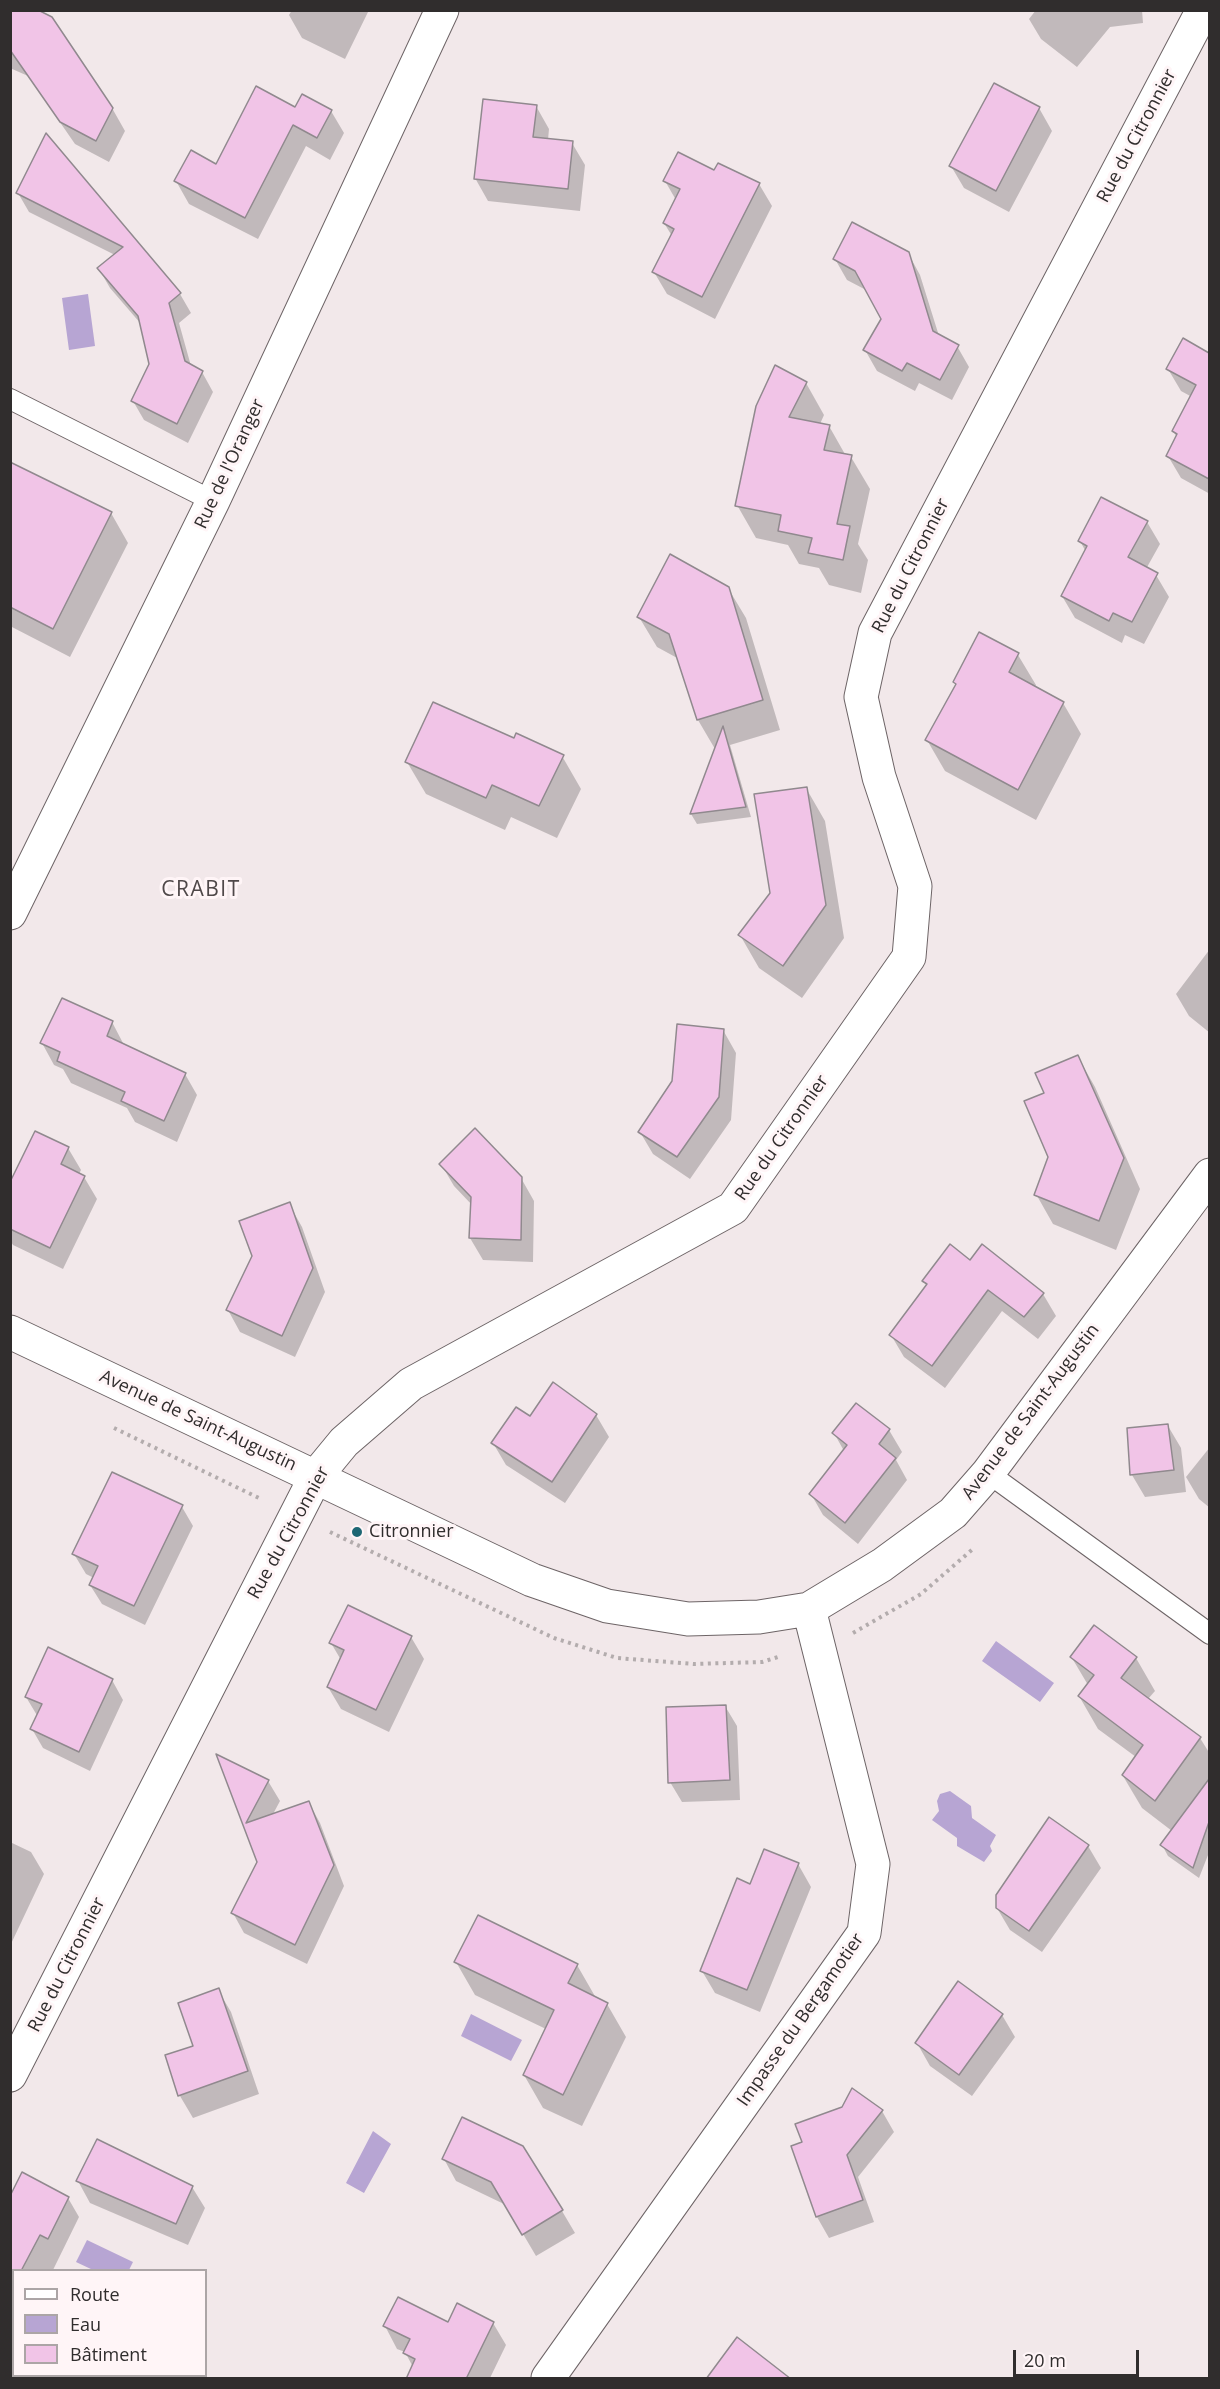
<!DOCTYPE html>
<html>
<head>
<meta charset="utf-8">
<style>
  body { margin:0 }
  #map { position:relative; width:1220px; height:2389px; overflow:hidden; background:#f2e8ea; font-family:"Open Sans",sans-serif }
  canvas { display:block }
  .frame { position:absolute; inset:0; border:12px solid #302d2d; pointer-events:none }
  .legend { position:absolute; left:12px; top:2269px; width:195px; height:108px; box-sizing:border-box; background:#fff5f7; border:2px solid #aca5a6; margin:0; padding:8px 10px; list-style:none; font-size:18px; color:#302d2d }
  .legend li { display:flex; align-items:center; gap:12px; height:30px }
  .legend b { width:30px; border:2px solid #aca5a6 }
  .scale { position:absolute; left:1013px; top:2350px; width:126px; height:27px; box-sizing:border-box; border:3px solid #302d2d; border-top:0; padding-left:8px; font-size:18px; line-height:21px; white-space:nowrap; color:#302d2d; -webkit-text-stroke:4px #fff5f7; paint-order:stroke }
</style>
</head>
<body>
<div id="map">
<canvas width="1220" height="2389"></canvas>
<div class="frame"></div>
<ul class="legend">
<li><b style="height:8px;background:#fff"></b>Route</li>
<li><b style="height:16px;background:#b7a5d3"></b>Eau</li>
<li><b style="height:16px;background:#f1c4e7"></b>Bâtiment</li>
</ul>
<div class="scale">20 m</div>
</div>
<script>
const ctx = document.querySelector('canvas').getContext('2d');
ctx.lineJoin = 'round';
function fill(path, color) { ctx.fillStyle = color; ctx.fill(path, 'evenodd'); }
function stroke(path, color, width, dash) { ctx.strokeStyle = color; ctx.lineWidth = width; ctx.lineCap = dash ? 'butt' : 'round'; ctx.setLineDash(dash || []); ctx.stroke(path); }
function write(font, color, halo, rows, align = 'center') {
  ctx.font = font + ' "Open Sans",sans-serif'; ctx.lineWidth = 6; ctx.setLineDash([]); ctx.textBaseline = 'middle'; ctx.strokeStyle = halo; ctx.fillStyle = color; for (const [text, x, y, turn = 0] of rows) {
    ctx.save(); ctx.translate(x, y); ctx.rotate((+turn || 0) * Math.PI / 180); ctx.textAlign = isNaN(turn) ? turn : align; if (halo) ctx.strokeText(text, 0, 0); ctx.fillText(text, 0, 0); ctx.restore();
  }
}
const water = new Path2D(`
  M88,294L95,346L69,350L62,298Z
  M996,1641L1054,1683L1040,1702L982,1661Z
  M950,1791L971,1806L972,1818L996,1835L990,1846L992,1851L984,1862L957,1846V1838L932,1820L939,1811L937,1801L940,1794Z
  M471,2014L522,2040L511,2061L461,2036Z
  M373,2131L391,2144L364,2193L346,2183Z
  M87,2240L133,2262L129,2270H93L76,2262Z`);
const shadow = new Path2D(`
  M10,10L112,108L125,131L109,162L75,144L28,76L10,68Z
  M292,10H369L345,59L302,38L289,15Z
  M1036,10H1142L1143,23L1110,27L1077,67L1041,39L1029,19Z
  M994,85L1039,108L1052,131L1009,212L964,188L951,166Z
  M536,106L549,129L548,140L572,143L585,165L580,211L488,201L475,178Z
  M296,109L331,111L344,133L330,160L306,146L258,239L189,204L176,181L217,166Z
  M46,136L180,294L191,313L179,323L191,366L202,372L213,392L188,443L144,420L133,401L151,364L141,324L110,288L99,269L115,255L29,212L18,193Z
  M714,172L759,184L772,206L715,319L667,294L654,272L672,236L664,223L676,200L665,181Z
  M908,253L920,275L939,336L957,346L969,367L952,400L919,383L915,391L877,371L865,350L883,319L868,291L847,280L835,259Z
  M1184,340L1210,354V494L1181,478L1168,456L1177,437L1173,431L1192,397L1181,391L1168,369Z
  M806,383L824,415L820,424L829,426L846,456L851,457L870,489L858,544L868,560L861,593L829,585L819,568L799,564L788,545L756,538L737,505Z
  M111,513L128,543L70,657L10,626V562Z
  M1147,522L1160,544L1146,569L1156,575L1169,597L1144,644L1125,635L1122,643L1075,618L1062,596L1086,552L1080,541Z
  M728,588L746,618L780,730L730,745L751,817L697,824L691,814L715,749L698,720L679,659L657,647L639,617Z
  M1018,655L1036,685L1034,688L1063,703L1081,734L1036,820L945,771L927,740L957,685L955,682Z
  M515,740L562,756L581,789L557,838L511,817L505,830L426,794L407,762Z
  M806,788L825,821L844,938L802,998L759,968L740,935L771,893Z
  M1210,949V1033L1189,1016L1176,994Z
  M112,1022L124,1045L185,1074L197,1095L177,1142L135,1122L127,1108L71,1083L63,1069L54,1065L42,1043Z
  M723,1030L736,1053L731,1120L690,1179L653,1154L640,1132Z
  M1078,1057L1095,1087L1140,1189L1116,1250L1053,1224L1036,1194L1050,1157L1046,1094Z
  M68,1148L81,1170L79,1174L84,1177L97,1199L63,1269L13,1245L10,1240V1203Z
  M441,1164L521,1178L534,1201L533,1262L483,1260L470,1238L472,1205L454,1186Z
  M289,1204L302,1227L325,1292L295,1357L240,1332L228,1310L254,1256Z
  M971,1262L1043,1294L1056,1316L1038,1339L1002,1311L945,1388L904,1357L891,1335L927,1287L924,1281Z
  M596,1415L609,1437L565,1503L506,1465L493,1443Z
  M1168,1426L1181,1448L1186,1492L1145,1497L1132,1475Z
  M889,1430L902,1452L896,1460L907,1480L858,1544L823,1515L811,1494L844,1451L834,1433Z
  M1210,1447V1508L1199,1499L1186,1477Z
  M182,1507L193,1526L145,1625L102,1604L90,1585L94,1578L86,1574L74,1554Z
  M411,1637L424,1659L389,1732L341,1709L328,1687L341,1660L331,1643Z
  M1072,1658H1136L1155,1691L1148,1699L1200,1738L1210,1754V1850L1199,1878L1168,1856L1162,1845L1172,1831L1142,1808L1123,1776L1136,1757L1098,1729L1079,1696L1088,1685Z
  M112,1680L123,1700L90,1771L43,1748L32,1729L38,1717L26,1697Z
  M725,1706L737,1726L740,1800L682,1802L670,1782Z
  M219,1757L268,1781L280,1801L272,1816L309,1803L320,1823L344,1886L307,1964L244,1933L233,1913L258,1862Z
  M10,1842L31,1852L44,1874L10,1946Z
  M1088,1846L1101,1868L1042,1952L1010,1930L997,1908Z
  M798,1864L811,1887L760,2012L715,1993L702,1971Z
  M456,1962L577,1965L596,1998L607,2004L626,2037L582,2126L543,2108L524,2075L546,2029L475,1995Z
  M218,1990L231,2012L259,2094L193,2118L180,2096L167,2056L195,2047Z
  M1002,2015L1015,2037L972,2096L930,2066L917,2043Z
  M882,2111L894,2132L858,2177L874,2222L829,2238L817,2217L793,2147Z
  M444,2159L562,2211L575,2233L536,2256L506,2205L456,2181Z
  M78,2181L192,2187L205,2208L188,2245L90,2203Z
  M68,2198L79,2217L53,2270H14V2364L10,2362V2200Z
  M493,2323L506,2345L490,2378H408L413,2367L405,2352L397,2349L385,2326Z
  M38,2376H120L121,2378H45Z`);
const building = new Path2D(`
  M10,10H38L52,17L113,108L96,141L60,122L10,50Z
  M994,83L1040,107L996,191L949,166Z
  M256,86L295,107L302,94L332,110L317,138L293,125L245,218L174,181L191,150L216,164Z
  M483,99L537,105L533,137L573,141L568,189L474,179Z
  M46,133L181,293L169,303L185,361L203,371L177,424L131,401L149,364L138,316L97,268L123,247L16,193Z
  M678,152L714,170L718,163L760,183L702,297L652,272L674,229L663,223L680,189L663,181Z
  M852,222L909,252L933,331L959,345L940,380L907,363L902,371L863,350L881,319L855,271L833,259Z
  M1183,338L1209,353V479L1166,456L1177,434L1172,431L1196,385L1166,369Z
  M775,365L807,382L789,417L830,425L824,450L852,455L837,524L850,526L843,560L808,553L812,538L778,531L781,515L735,506L756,406Z
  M10,462L112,512L53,629L10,607Z
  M1101,497L1148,521L1128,557L1158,573L1132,622L1113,613L1109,621L1061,596L1087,546L1078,541Z
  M670,554L729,587L763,700L697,720L669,634L637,617Z
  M979,632L1019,653L1009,672L1064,702L1018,790L925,740L956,684L953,682Z
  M433,702L514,738L516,733L564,755L539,806L492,785L486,798L405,762Z
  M723,726L746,807L690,814Z
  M807,787L826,905L783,966L738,935L770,893L754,794Z
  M62,998L113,1021L107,1036L186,1073L164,1121L121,1101L125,1092L57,1061L60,1052L40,1043Z
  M677,1024L724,1029L719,1097L677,1157L638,1132L672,1081Z
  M1078,1055L1124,1158L1099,1221L1034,1195L1048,1157L1024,1101L1044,1093L1035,1073Z
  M475,1128L522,1177L521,1240L469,1238L471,1197L439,1164Z
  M35,1131L69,1147L61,1164L85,1176L50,1248L10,1229V1182Z
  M290,1202L313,1268L282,1336L226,1310L252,1256L239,1221Z
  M950,1244L970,1260L982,1244L1044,1293L1024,1317L988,1290L932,1366L889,1335L927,1284L922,1281Z
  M553,1382L597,1414L552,1482L491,1443L516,1407L530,1416Z
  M856,1403L890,1429L879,1444L896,1458L845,1523L809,1494L847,1445L832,1433Z
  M1168,1424L1174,1470L1130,1475L1127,1428Z
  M112,1472L183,1505L134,1606L89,1585L98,1566L72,1554Z
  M348,1605L412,1636L376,1710L327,1687L344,1650L329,1643Z
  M1094,1625L1137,1657L1121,1678L1201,1737L1155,1801L1122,1775L1143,1745L1078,1696L1094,1675L1070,1657Z
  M48,1647L113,1679L79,1752L30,1729L42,1704L25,1697Z
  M726,1705L730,1780L668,1783L666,1707Z
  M216,1754L269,1780L246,1823L309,1801L334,1865L295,1945L231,1913L257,1862Z
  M1209,1779V1822L1193,1868L1160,1845Z
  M1049,1817L1089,1845L1029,1931L996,1908V1895Z
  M764,1849L799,1863L747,1990L700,1971L737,1878L750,1884Z
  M478,1915L578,1964L568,1983L608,2003L563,2095L523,2075L554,2010L454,1962Z
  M958,1981L1003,2014L959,2075L915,2043Z
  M219,1988L248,2071L178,2096L165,2055L193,2046L178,2003Z
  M852,2088L883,2110L847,2155L863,2200L816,2217L791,2146L802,2142L795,2124L842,2107Z
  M462,2117L523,2146L563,2210L522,2235L491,2182L442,2159Z
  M97,2139L193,2186L176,2224L76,2181Z
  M22,2172L69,2197L48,2239L40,2235L21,2271H14V2286L10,2292V2196Z
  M398,2297L448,2322L457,2303L494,2322L466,2379H406L415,2359L403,2353L410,2339L383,2326Z
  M737,2337L791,2379H706Z`);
const path = new Path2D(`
  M114,1428L261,1499
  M330,1532L554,1638L617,1658L694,1664L762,1662L781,1656
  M853,1633L921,1594L974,1548`);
const service = new Path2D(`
  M10,399L213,501
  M988,1473L1210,1634`);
const minor = new Path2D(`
  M10,913L213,501L442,10
  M10,1332L532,1580L607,1606L688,1619L759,1617L809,1609L882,1565L953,1513L988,1473L1210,1175
  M10,2075L316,1476L344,1442L411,1384L733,1208L909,957L915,886L879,777L861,697L875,633L1203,10
  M548,2378L864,1933L873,1864L809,1609`);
const markers = [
  [357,1532,6,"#1e6774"]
];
const streetNames = [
  ["Rue du Citronnier",1137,136,-62],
  ["Rue de l'Oranger",230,464,-65],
  ["Rue du Citronnier",911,566,-63],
  ["Rue du Citronnier",782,1138,-55],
  ["Avenue de Saint-Augustin",1031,1412,-53],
  ["Avenue de Saint-Augustin",198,1421,25],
  ["Rue du Citronnier",289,1533,-61],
  ["Rue du Citronnier",67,1965,-63],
  ["Impasse du Bergamotier",801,2020,-55]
];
const poiNames = [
  ["Citronnier",369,1532]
];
const quarterNames = [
  ["CRABIT",201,890]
];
fill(water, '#b7a5d3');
fill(shadow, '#0003');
fill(building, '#f1c4e7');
stroke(building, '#90898e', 1.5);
stroke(service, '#6d6466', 22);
stroke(minor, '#6d6466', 35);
stroke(path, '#b3acad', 4, [3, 4.5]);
stroke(service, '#fff', 20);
stroke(minor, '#fff', 33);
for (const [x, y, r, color] of markers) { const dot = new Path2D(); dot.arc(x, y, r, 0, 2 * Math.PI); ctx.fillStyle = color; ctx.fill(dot); stroke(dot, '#fff5f7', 2); }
write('18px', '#302d2d', '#fff5f7', streetNames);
write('18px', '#302d2d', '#fff5f7', poiNames, 'left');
ctx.letterSpacing = '1.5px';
write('21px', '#4f4849', '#fff5f7', quarterNames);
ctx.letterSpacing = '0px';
</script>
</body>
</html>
